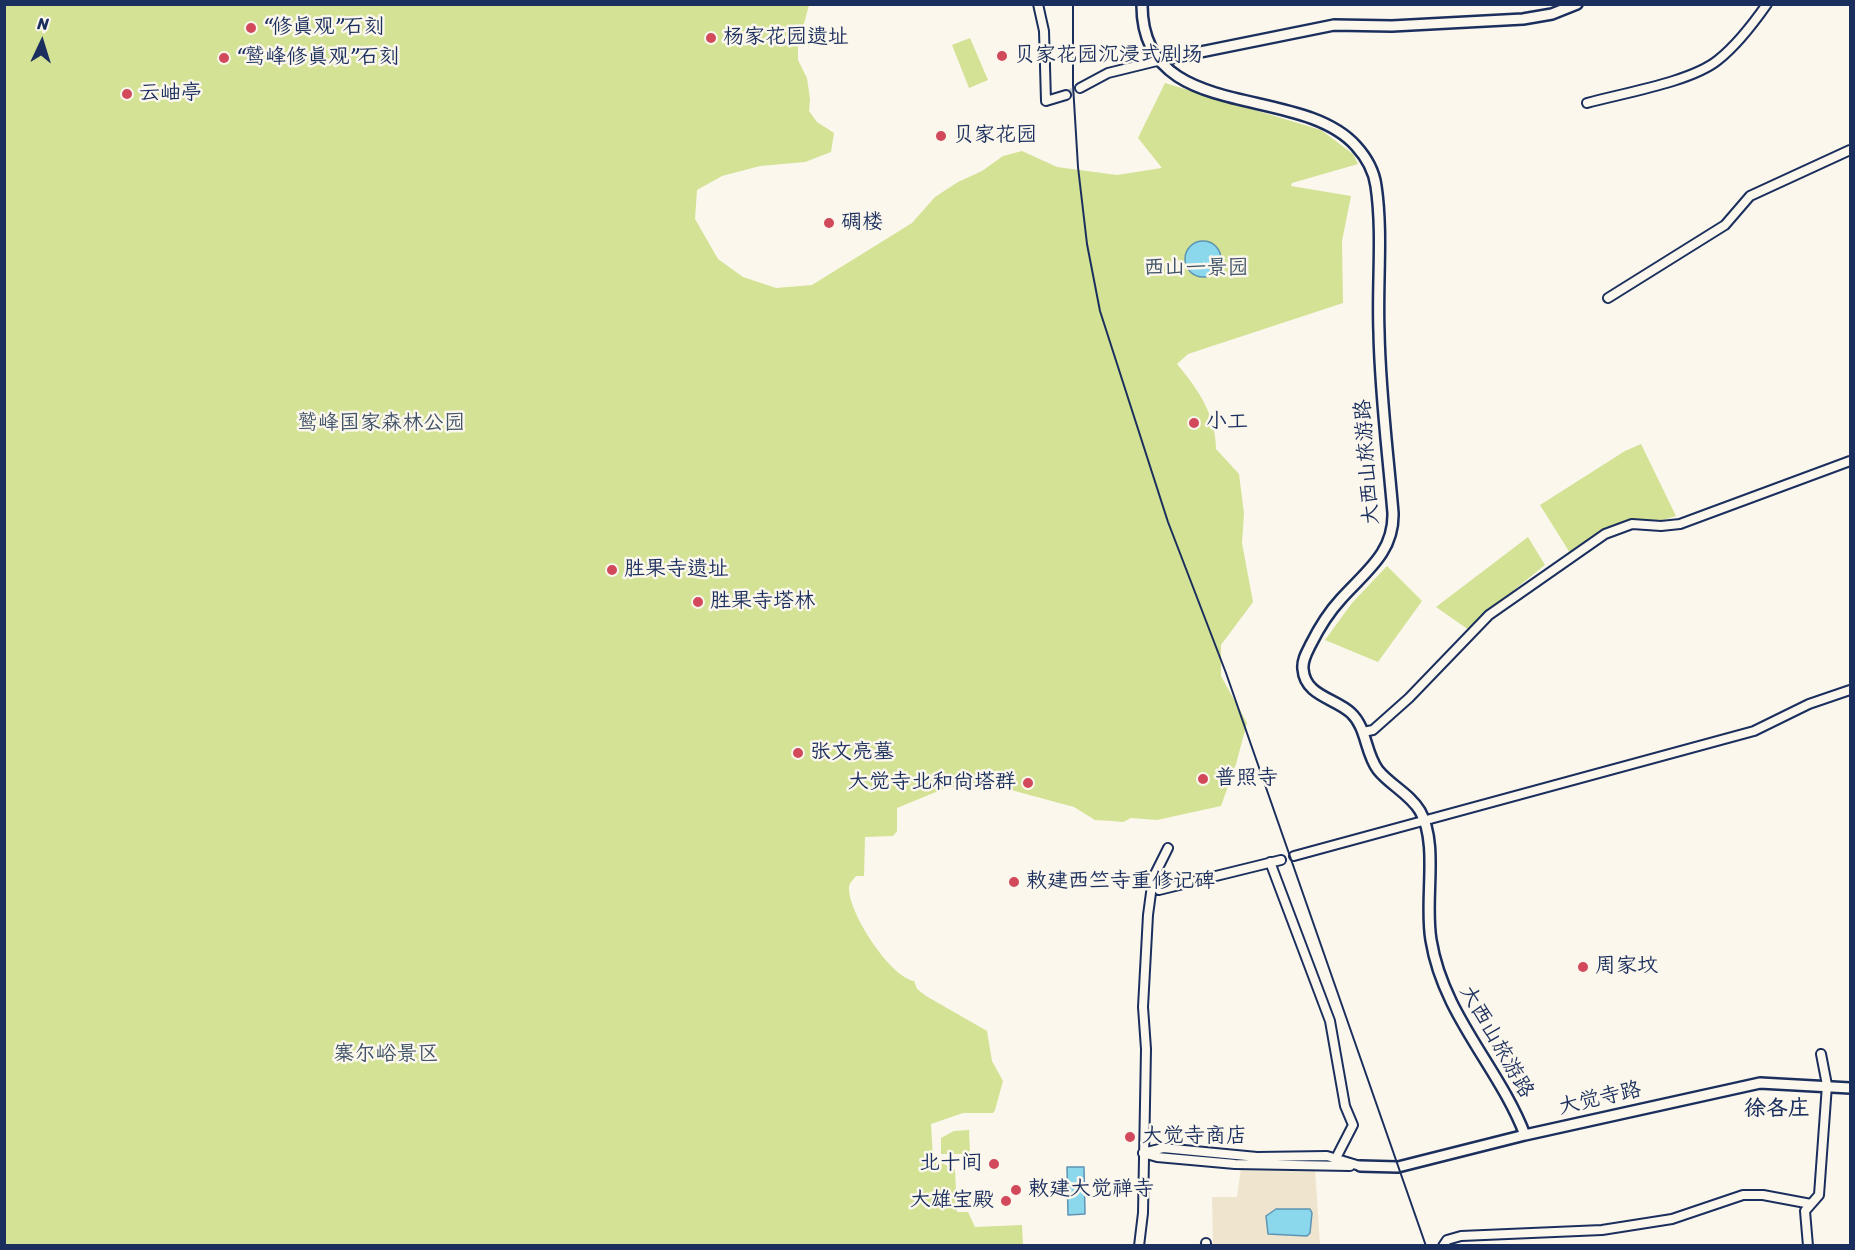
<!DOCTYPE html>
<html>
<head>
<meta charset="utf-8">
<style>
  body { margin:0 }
  #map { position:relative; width:1855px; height:1250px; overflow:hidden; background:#fbf7ec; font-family:Sriracha,sans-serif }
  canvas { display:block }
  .frame { position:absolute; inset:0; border:6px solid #1b2f5e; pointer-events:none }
  .north { position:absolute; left:12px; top:12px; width:60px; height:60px; -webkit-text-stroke:4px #fbf7ec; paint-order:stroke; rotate:4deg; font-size:16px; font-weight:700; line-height:24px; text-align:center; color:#1b2f5e }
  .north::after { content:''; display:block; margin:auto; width:21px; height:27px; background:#1b2f5e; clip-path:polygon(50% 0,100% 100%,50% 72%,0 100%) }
</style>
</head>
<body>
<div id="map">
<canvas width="1855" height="1250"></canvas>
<div class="frame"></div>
<div class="north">N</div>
</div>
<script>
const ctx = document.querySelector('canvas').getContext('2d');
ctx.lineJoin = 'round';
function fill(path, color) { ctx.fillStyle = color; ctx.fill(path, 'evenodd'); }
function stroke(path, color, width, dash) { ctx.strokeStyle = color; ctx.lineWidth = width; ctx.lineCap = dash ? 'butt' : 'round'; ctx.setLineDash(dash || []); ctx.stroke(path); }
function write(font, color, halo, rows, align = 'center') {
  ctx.font = font + ' Sriracha,"LXGW WenKai TC",sans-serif'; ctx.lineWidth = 5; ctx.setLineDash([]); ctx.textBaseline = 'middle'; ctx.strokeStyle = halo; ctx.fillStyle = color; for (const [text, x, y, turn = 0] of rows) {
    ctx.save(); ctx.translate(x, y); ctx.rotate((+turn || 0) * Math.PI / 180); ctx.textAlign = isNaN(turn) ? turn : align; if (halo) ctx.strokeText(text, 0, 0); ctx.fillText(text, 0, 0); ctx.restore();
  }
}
const built = new Path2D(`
  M1241,1168L1315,1169L1320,1245L1200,1246L1199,1243H1213L1212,1197H1237Z`);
const green = new Path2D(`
  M5,5H809L798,46V60L807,78L810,99L809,111L817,122L834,133L831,152L805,162L760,166L722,176L697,190L695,219L718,259L743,277L776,288L812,285L912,223L935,197L958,182L982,171L1003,156L1022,151L1057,167L1117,175L1162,168L1138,138L1165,83L1321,130L1353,154L1358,164L1292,183L1291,186L1351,196L1342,241L1343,303L1188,354L1177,364C1198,389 1216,415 1216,449L1239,474L1244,514L1242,543L1253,602L1221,645V676L1247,723L1236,764L1221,806L1157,820L1131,818L1123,822L1112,821L1095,820L1074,807L1011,790L948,787L897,808V831L893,836L865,837L864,876H856C853,880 849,883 849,888C848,912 890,977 914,981L917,989L926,996L987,1031L992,1061L1003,1081L995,1110L993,1113H963L931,1124L933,1158L955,1170L957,1212H968L975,1227L1022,1225L1023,1245L5,1246Z
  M970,38L988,80L969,88L952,45Z
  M1641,444L1676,516L1647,525L1630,519L1602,531L1570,553L1540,505L1625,451Z
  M1528,537L1545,565L1478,619L1469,630L1436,607Z
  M1387,566L1422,601L1378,662L1325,640L1352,603Z
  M969,1130L970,1154H941V1138L954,1131Z`);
const water = new Path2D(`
  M1185 259a18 18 0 1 1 36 0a18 18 0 1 1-36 0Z
  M1067,1167H1084L1085,1214L1068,1215Z
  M1276,1209H1310L1312,1213L1310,1233L1307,1236L1268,1234L1266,1216Z`);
const minorTunnel = new Path2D(`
  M1066,95L1080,88`);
const minor = new Path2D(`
  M1038,4L1044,31L1046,101L1066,95
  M1080,88L1108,73L1161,60
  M1587,103C1623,93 1691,82 1718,60C1737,45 1753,24 1767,4
  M1608,298L1725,225L1750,196L1850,150
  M1363,732L1373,730L1409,698L1489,615L1605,534L1632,524L1661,526L1680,524L1850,461
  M1294,856L1754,731L1809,704L1850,690
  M1270,862L1330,1021L1345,1106L1353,1125L1336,1158
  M1154,880L1159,890L1281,860
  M1143,1153L1163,1148L1257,1157L1327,1156L1360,1166
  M1143,1153L1157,1157L1235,1164L1350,1166
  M1206,1243V1246
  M1139,1246L1143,1213L1146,1049L1143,1007L1148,915L1153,878L1168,848
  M1443,1246L1447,1240L1461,1236L1602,1230L1672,1219L1743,1195H1763L1811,1204
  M1808,1246L1805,1211L1819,1195L1827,1085L1821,1054`);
const tertiary = new Path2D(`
  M1142,4C1141,125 1299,82 1356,146C1366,157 1374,171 1376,186C1383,233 1377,284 1379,332C1380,393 1388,453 1393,513C1394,553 1365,572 1341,599C1329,612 1319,628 1311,644C1307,652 1302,660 1303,669C1305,696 1335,698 1351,713C1367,728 1365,753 1378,770C1390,785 1410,794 1420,811C1439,844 1424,900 1431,940C1443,1015 1499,1067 1525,1135
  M1161,60L1334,25L1392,26L1523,19L1552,14L1577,4
  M1360,1166L1398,1167L1525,1135L1760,1083L1850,1088`);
const rail = new Path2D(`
  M1073,4V85L1078,167L1087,244L1100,311L1168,522L1226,673L1426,1246`);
const markers = [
  [251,28,6,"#d1495b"],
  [711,38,6,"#d1495b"],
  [1002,56,6,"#d1495b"],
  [224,58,6,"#d1495b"],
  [127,94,6,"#d1495b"],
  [941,136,6,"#d1495b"],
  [829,223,6,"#d1495b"],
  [1194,423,6,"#d1495b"],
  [612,570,6,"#d1495b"],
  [698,602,6,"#d1495b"],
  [798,753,6,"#d1495b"],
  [1203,779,6,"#d1495b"],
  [1028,783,6,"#d1495b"],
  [1014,882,6,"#d1495b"],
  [1583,967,6,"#d1495b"],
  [1130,1137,6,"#d1495b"],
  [994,1164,6,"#d1495b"],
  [1016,1190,6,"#d1495b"],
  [1006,1201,6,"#d1495b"]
];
const poiNames = [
  ["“修真观”石刻",263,28],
  ["杨家花园遗址",723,38],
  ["贝家花园沉浸式剧场",1014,56],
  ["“鹫峰修真观”石刻",236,58],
  ["云岫亭",139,94],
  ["贝家花园",953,136],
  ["碉楼",841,223],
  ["小工",1206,423],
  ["胜果寺遗址",624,570],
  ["胜果寺塔林",710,602],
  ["张文亮墓",810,753],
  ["普照寺",1215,779],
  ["大觉寺北和尚塔群",1016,783,"right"],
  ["敕建西竺寺重修记碑",1026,882],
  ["周家坟",1595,967],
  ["大觉寺商店",1142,1137],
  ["北十间",982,1164,"right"],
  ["敕建大觉禅寺",1028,1190],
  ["大雄宝殿",994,1201,"right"]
];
const parkNames = [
  ["西山一景园",1196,269],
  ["鹫峰国家森林公园",381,424],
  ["寨尔峪景区",386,1055]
];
const streetNames = [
  ["大西山旅游路",1368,462,-94],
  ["大西山旅游路",1496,1042,60],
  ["大觉寺路",1600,1099,-13]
];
const neighbourhoodNames = [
  ["徐各庄",1777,1109]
];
fill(built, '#efe4ce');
fill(green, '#d3e295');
fill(water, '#8bd7ec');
stroke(water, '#5e94b3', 1.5);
stroke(minorTunnel, '#cecfd0', 8, [8, 4]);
stroke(minor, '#1b2f5e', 12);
stroke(tertiary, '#1b2f5e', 14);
stroke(minor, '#fbf7ec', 8);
stroke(tertiary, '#fbf7ec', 9);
stroke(rail, '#1b2f5e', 2);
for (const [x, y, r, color] of markers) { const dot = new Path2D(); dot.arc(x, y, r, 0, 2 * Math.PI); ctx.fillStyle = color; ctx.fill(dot); stroke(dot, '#fbf7ec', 2); }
write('21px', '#1b2f5e', '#fbf7ec', poiNames, 'left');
write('21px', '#405369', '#fbf7ec', parkNames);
write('21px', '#1b2f5e', '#fbf7ec', streetNames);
write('bold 22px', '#1b2f5e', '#fbf7ec', neighbourhoodNames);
</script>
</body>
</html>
